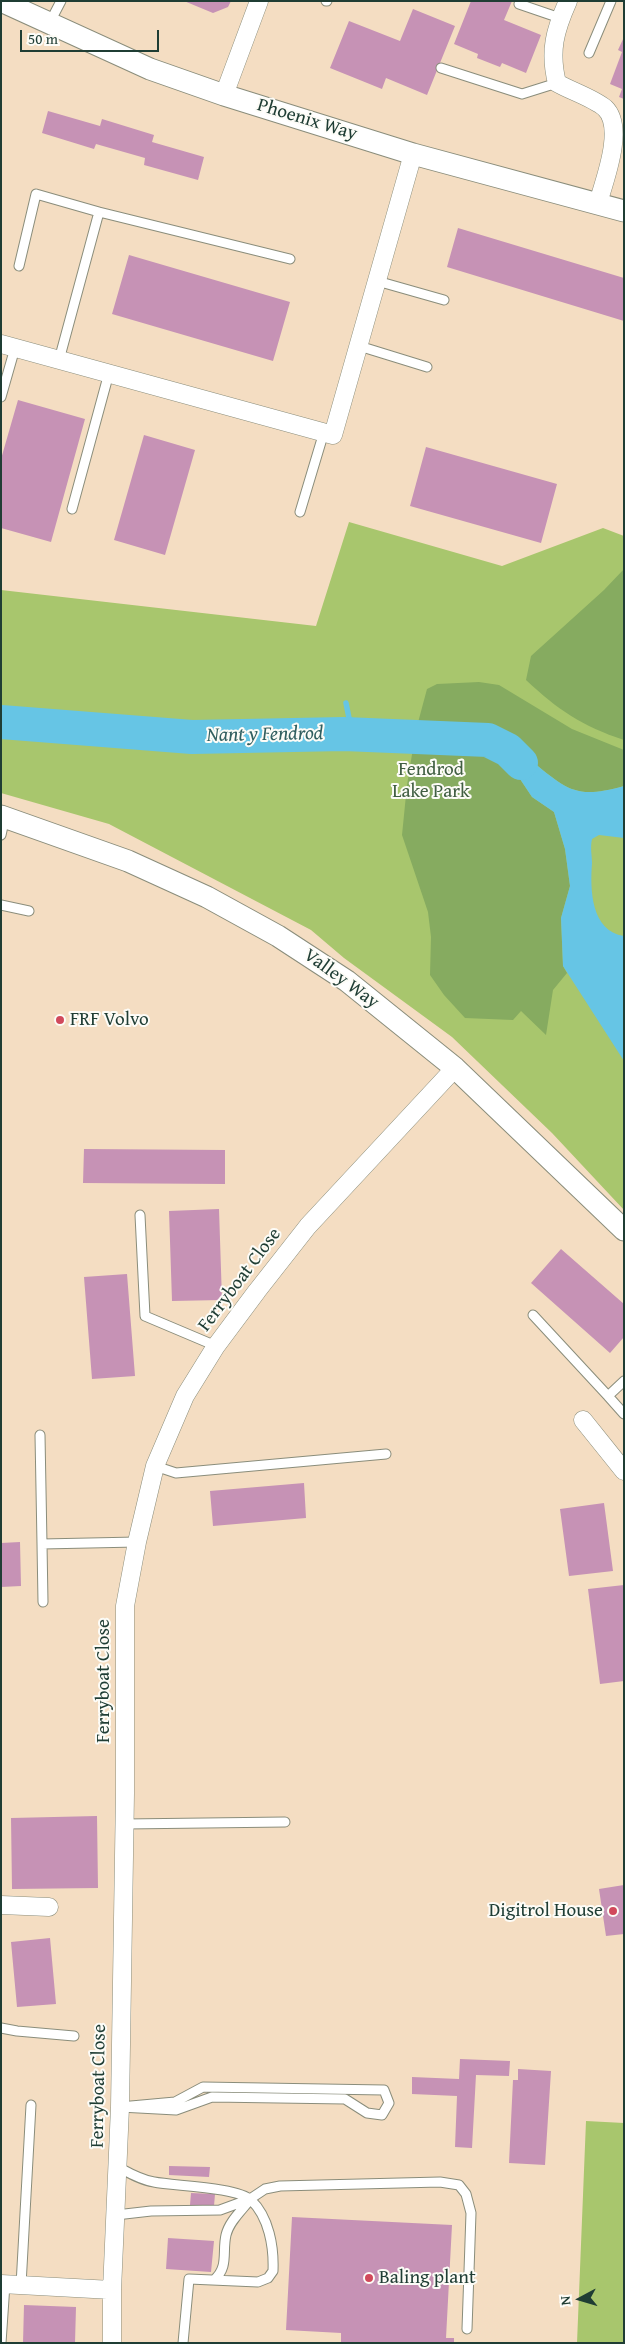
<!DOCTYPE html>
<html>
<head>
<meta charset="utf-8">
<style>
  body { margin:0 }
  #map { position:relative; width:625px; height:2344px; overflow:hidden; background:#f4ddc2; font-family:"Gentium Book Plus",serif }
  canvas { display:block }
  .frame { position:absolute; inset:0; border:2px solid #1f3d34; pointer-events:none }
  .north { position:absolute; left:555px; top:2274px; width:50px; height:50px; -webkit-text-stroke:4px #fdfcf7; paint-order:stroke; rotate:264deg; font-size:14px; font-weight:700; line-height:20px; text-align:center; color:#1f3d34 }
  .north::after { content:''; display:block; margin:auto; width:18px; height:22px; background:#1f3d34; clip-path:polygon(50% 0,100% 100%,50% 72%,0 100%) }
  .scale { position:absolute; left:20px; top:30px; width:139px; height:22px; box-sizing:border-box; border:2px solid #1f3d34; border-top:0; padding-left:6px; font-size:15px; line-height:18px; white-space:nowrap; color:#1f3d34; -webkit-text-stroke:4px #fdfcf7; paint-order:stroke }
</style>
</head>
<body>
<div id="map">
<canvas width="625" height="2344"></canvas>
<div class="frame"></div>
<div class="north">N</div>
<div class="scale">50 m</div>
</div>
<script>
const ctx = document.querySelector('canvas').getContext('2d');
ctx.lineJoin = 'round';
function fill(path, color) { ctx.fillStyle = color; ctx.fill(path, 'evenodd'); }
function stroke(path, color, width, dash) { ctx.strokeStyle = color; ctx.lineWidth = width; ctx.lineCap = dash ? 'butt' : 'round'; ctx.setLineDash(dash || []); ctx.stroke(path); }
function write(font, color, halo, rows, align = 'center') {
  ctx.font = font + ' "Gentium Book Plus",serif'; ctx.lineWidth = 4; ctx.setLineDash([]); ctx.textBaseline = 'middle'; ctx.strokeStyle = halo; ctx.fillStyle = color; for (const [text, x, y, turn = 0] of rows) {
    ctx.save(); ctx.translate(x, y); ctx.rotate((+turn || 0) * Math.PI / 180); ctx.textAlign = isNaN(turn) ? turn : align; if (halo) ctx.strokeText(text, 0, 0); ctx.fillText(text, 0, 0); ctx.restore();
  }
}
const green = new Path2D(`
  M349,522L502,566L603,528L624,536V1210L552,1133L452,1037L344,958L311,930L109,824L1,793V590L316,626Z
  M586,2121L624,2123V2343H577Z`);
const forest = new Path2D(`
  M624,569V740C582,726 558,710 526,680L531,656L604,590Z
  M479,682L499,685L572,729L624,750V786C574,800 567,789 529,759L521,763L518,776L532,797L554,812L565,849L570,886L561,918L563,966L567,973L553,990L546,1035L521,1011L513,1020L465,1018L444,995L430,975L431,937L428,912L402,835L407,785L416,730L427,689L437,684Z`);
const water = new Path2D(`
  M529,759C567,789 574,800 624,786V838L599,835L592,839C590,848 592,855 592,863C590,890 591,931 624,936V1061L563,966L561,918L570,886L565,849L554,812L532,797L518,776L521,763Z`);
const stream = new Path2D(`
  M346,703L349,718L363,735`);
const river = new Path2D(`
  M1,722L192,737L344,734L488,740L508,750L521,763`);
const building = new Path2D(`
  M184,1H231L228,7L213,13Z
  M471,1H512L504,20L541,35L526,73L502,63L500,67L477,58L478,54L454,44Z
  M413,9L455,26L427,95L386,78L382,89L330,68L349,21L400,41Z
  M624,37V99L619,97L622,89L610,84L622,52L618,50Z
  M48,111L100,126L102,119L154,135L152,142L204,157L198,180L144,165L145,158L96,144L94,149L42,133Z
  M458,228L624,278V321L447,267Z
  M129,255L290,302L273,361L112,314Z
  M18,400L85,419L51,542L1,528V459Z
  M144,435L195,450L165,555L114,540Z
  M426,447L557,484L541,543L410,506Z
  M84,1149L225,1150V1184L83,1183Z
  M219,1209L222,1300L172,1301L169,1211Z
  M561,1249L624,1304V1337L610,1353L531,1283Z
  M127,1274L135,1376L92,1379L84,1277Z
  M304,1483L306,1518L213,1526L210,1491Z
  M604,1503L613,1571L569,1576L560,1509Z
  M20,1542L21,1586L1,1587V1543Z
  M624,1585V1681L600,1684L588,1589Z
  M97,1816L98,1888L12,1889L11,1818Z
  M624,1885V1934L606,1936L599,1889Z
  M50,1938L56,2004L17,2007L11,1942Z
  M460,2059L510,2061L509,2076L476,2075L472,2148L455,2147L457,2096L412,2094V2077L459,2079Z
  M518,2069L551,2071L545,2165L509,2163L513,2080H518Z
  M169,2166L210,2167L209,2177L169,2175Z
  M191,2193L215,2194L214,2206L190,2205Z
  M292,2217L452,2225L446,2338H454V2343H341V2333L286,2330Z
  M168,2238L214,2241L211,2272L166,2269Z
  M24,2305L76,2307L75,2343H23Z`);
const service = new Path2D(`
  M326,1H327
  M519,4L560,18
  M49,24L61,1
  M589,53L611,1
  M441,68L522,94L557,83
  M19,266L36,194L99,212
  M377,281L444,300
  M359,346L427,367
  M59,360L99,212L290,259
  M1,397L15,348
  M72,509L109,373
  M300,512L324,432
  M1,835L5,817
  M1,905L29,911
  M140,1215L145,1316L216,1346
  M533,1315L608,1396
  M624,1381L608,1396L624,1414
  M40,1435L42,1544L137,1542
  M155,1466L176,1473L386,1454
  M42,1544L43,1602
  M125,1824L285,1822
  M1,2028L17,2031L74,2036
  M203,2087L384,2090L389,2103L382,2115L367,2113L345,2099L212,2097L176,2110L120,2107L175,2102Z
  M118,2167C129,2173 141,2180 154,2182C174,2186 237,2187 251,2200C269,2217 274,2247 273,2271L268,2278L258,2282L189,2279L183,2343
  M116,2215L151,2211L220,2210L250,2199L265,2189L280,2186L440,2182L459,2185L466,2194L471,2213L467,2329
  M214,2280C229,2267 222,2252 226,2235C229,2222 241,2211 249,2201
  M21,2285L31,2105
  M1,2343L5,2284`);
const minor = new Path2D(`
  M568,1C555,30 549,51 557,83C571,91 593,98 605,108C625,127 605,179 598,203
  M224,95L259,1
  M1,344L333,435L413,154
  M583,1420L624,1471
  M1,1905L49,1907
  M1,2284L112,2290L120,2107L125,1793V1606L137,1542L155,1466L185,1396L216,1346L257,1291L308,1226L455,1068
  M112,2343V2290`);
const tertiary = new Path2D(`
  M1,1L150,69L224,95L413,154L624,211
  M1,816L128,861L207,897L278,936L347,981L455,1068L624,1230`);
const markers = [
  [60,1020,5,"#d1495b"],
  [613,1911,5,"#d1495b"],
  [369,2278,5,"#d1495b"]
];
const streetNames = [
  ["Phoenix Way",307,120,17],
  ["Valley Way",341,979,36],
  ["Ferryboat Close",240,1280,-53],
  ["Ferryboat Close",104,1681,-90],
  ["Ferryboat Close",99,2086,-89]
];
const parkNames = [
  ["Fendrod",431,770],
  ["Lake Park",431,792]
];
const poiNames = [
  ["FRF Volvo",70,1020],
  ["Digitrol House",603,1911,"right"],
  ["Baling plant",379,2278]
];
const waterNames = [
  ["Nant y Fendrod",265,735,-1]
];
fill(green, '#a8c66d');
fill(forest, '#86ab60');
fill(water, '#66c5e5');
stroke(stream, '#66c5e5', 5.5);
stroke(river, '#66c5e5', 34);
fill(building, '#c692b5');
stroke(service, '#8a8d7b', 11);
stroke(minor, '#8a8d7b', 19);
stroke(tertiary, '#8a8d7b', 23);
stroke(service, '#fff', 9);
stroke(minor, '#fff', 18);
stroke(tertiary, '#fff', 21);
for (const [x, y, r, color] of markers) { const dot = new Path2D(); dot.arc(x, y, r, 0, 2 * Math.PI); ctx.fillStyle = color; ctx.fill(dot); stroke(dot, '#fdfcf7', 2); }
write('19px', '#1f3d34', '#fdfcf7', streetNames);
write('19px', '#415f42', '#fdfcf7', parkNames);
write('19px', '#1f3d34', '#fdfcf7', poiNames, 'left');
write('italic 20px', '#315f60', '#fdfcf7', waterNames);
</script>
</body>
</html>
